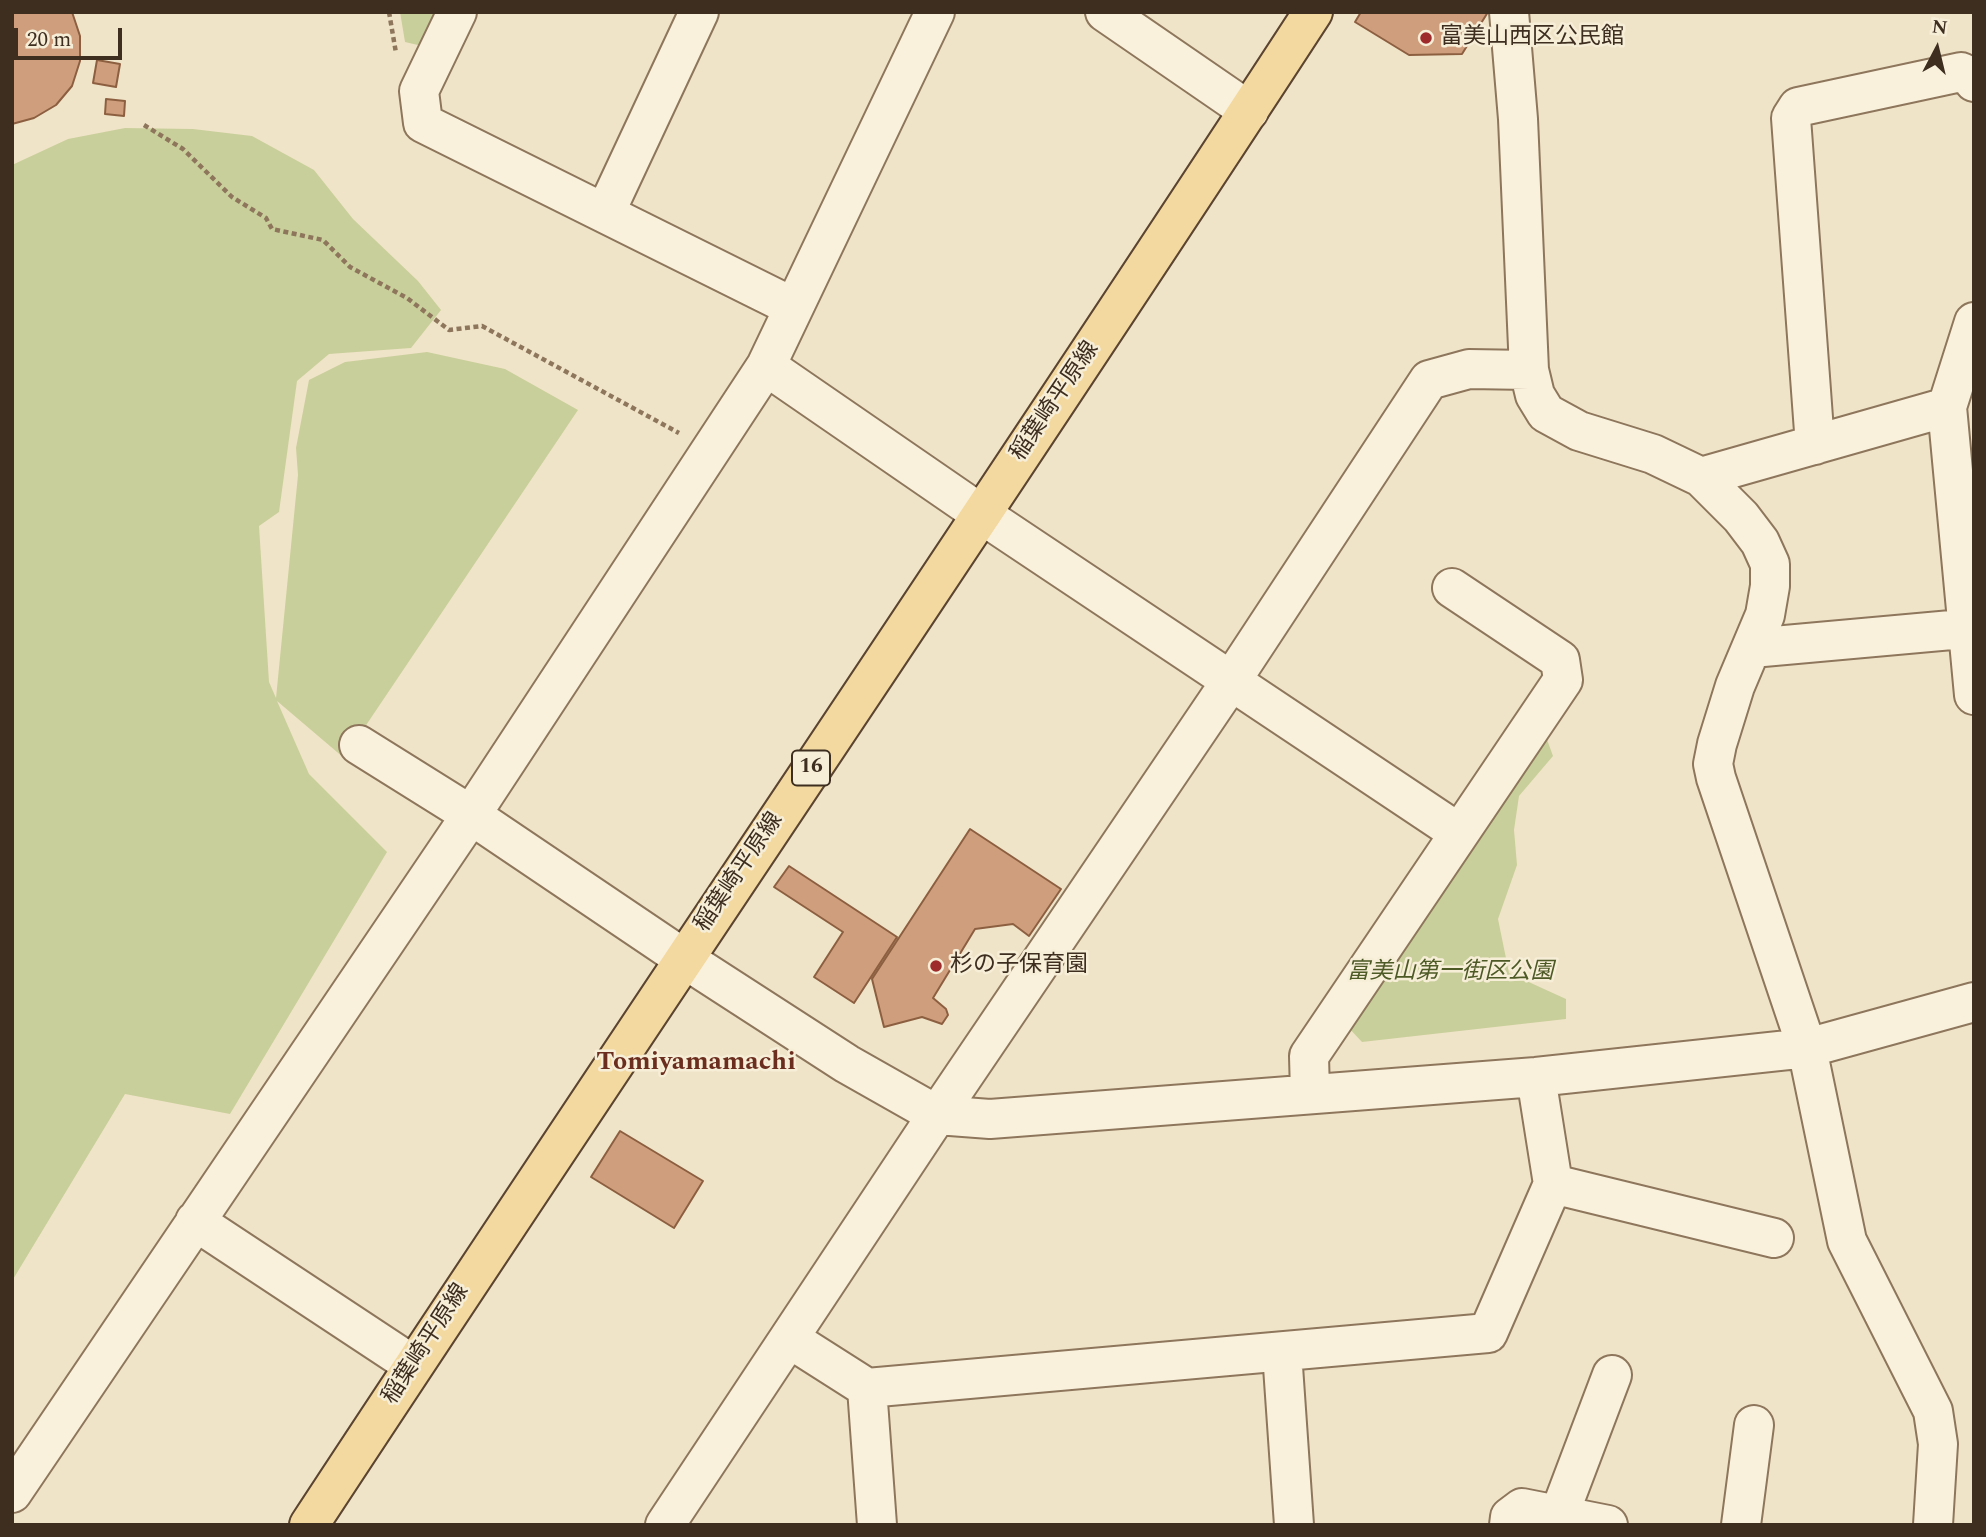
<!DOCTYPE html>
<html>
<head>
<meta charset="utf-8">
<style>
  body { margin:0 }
  #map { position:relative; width:1986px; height:1537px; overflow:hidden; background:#f0e4c8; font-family:Spectral,serif }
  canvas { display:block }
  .frame { position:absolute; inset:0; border:14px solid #3d2e20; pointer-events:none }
  .north { position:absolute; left:1902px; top:14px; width:70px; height:70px; -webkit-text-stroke:5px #f7eed8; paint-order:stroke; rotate:7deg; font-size:19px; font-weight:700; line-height:28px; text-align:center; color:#3d2e20 }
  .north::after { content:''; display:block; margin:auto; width:24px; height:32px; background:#3d2e20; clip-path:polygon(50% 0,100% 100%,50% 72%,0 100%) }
  .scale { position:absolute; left:14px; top:28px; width:108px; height:32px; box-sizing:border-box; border:4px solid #3d2e20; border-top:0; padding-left:9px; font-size:21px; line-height:24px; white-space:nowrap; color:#3d2e20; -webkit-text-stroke:5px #f7eed8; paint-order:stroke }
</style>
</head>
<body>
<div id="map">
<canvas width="1986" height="1537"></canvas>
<div class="frame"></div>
<div class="north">N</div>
<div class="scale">20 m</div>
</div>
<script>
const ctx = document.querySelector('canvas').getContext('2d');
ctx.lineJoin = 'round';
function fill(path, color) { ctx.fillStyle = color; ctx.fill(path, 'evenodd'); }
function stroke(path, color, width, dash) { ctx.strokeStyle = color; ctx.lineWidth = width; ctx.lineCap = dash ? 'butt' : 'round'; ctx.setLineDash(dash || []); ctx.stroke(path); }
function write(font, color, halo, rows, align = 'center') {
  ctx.font = font + ' Spectral,"Noto Sans JP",serif'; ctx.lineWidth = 5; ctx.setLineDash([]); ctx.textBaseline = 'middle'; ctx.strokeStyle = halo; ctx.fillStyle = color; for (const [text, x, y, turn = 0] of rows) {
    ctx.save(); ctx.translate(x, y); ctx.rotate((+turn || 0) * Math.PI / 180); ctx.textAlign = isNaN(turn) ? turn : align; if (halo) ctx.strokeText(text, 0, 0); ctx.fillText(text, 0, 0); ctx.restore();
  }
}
const green = new Path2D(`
  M400,12H439L422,46L405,42Z
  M125,128L193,129L252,136L314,170L353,219L418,281L441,310L411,348L329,354L297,381L279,512L259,526L269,682L276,698L298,475L296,448L309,380L345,362L427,352L505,369L578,410L344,758L277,701L309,774L387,852L230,1114L125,1094L12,1281V165L68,139Z
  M1545,734L1553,756L1519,796L1514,830L1517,865L1498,919L1509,973L1566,999V1019L1362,1042L1346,1025Z`);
const building = new Path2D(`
  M12,12H72L80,36V61L72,86L56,105L34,118L12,124Z
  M1361,12H1488L1462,54L1409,55L1355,22Z
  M97,60L120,64L116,87L93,83Z
  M106,99L125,101L124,116L105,114Z
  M970,829L1061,889L1029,936L1013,924L975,929L933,998L946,1009L948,1015L942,1024L922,1017L884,1027L872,979Z
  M789,866L897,937L854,1003L814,977L843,932L774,887Z
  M620,1131L703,1181L674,1228L591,1177Z`);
const path = new Path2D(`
  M389,12L396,53
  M144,125L183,149L232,197L266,218L272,229L323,240L350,267L407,298L449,330L482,326L679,433`);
const minor = new Path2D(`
  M457,12L419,91L423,123L793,307
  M1105,12L1249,111
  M1509,12L1518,119L1529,370L1535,395L1546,413L1579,431L1653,454L1701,477L1741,517L1760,542L1770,564V586L1765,615L1735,686L1717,744L1713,764L1716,778L1807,1048L1847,1241L1933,1411L1938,1444L1933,1525
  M605,213L699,12
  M1974,322L1947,407L1974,695
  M766,366L981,514L1459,833
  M1815,445L1791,118L1798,107L1961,72L1973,78L1974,82
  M1701,477L1947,407
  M1752,648L1974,628
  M359,745L471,815L683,958L847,1064L937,1115L990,1119L1536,1077L1807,1048L1974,1002
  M1310,1093L1309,1056L1563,680L1560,660L1452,588
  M1553,1184L1774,1238
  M195,1221L413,1365
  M790,1339L867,1388L1488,1333L1553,1184L1536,1077
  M1282,1352L1294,1525
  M867,1388L877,1525
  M12,1493L471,815L766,366L935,12
  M1559,1515L1612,1375
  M665,1525L937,1115L1231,681L1429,380L1469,369L1529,370
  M1509,1525L1510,1517L1522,1508L1608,1525
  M1741,1525L1754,1425`);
const major = new Path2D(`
  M309,1525C641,1019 983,519 1313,12`);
const markers = [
  [1426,38,7,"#9e2a2b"],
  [936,966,7,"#9e2a2b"]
];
const shields = [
  [811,768,38]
];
const shieldNames = [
  ["16",811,768]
];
const poiNames = [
  ["富美山西区公民館",1440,38],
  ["杉の子保育園",950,966]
];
const streetNames = [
  ["稲葉崎平原線",1056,402,-56],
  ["稲葉崎平原線",740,873,-56],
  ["稲葉崎平原線",427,1345,-57]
];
const parkNames = [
  ["富美山第一街区公園",1450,973]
];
const quarterNames = [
  ["Tomiyamamachi",696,1064]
];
fill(green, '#c9cf9b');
fill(building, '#cf9f7d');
stroke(building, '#8d5f41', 2);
stroke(minor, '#8d765c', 42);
stroke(major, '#5b4430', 42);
stroke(path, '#8d765c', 4.5, [5, 3.5]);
stroke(minor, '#faf1dc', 38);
stroke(major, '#f3d9a0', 38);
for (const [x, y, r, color] of markers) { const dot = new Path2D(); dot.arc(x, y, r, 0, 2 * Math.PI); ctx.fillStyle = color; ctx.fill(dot); stroke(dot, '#f7eed8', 2.5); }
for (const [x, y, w] of shields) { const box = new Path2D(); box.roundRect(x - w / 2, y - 17.5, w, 35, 5); ctx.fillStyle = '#f7eed8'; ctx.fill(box); stroke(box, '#3d2e20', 2); }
write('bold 21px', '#3d2e20', null, shieldNames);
write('23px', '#3d2e20', '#f7eed8', poiNames, 'left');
write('23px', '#3d2e20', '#f7eed8', streetNames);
write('italic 23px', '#4d5a26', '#f7eed8', parkNames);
write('bold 26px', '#6b2e1e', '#f7eed8', quarterNames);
</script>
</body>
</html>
